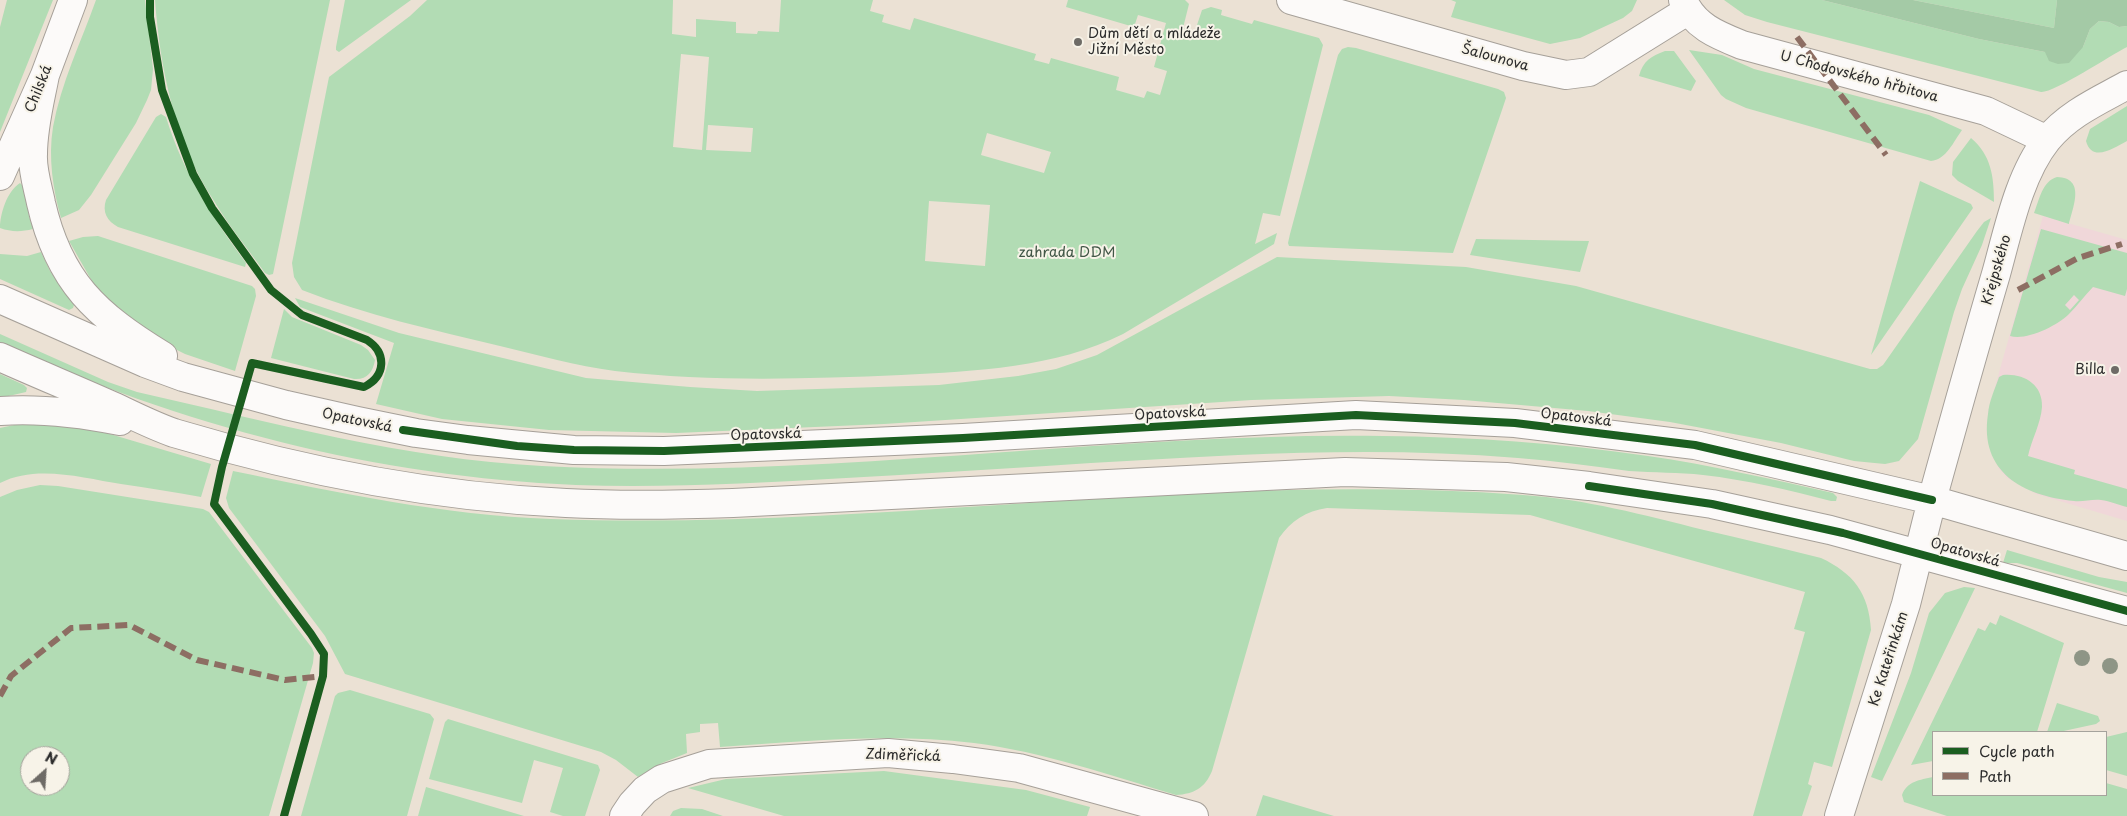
<!DOCTYPE html>
<html>
<head>
<meta charset="utf-8">
<style>
  body { margin:0 }
  #map { position:relative; width:2127px; height:816px; overflow:hidden; background:#ebe1d4; font-family:"Playpen Sans",sans-serif }
  canvas { display:block }
  .legend { position:absolute; left:1932px; top:731px; width:175px; height:65px; box-sizing:border-box; background:#f7f3e8; border:1px solid #a5a39c; margin:0; padding:6px 9px; list-style:none; font-size:15px; color:#2b2b2b }
  .legend li { display:flex; align-items:center; gap:10px; height:25px }
  .legend b { width:25px; border:1px solid #a5a39c }
  .north { position:absolute; left:20px; top:746px; width:50px; height:50px; box-sizing:border-box; background:#f7f3e8; border:1px solid #a5a39c; border-radius:50%; rotate:26deg; font-size:14px; font-weight:700; line-height:20px; text-align:center; color:#2b2b2b }
  .north::after { content:''; display:block; margin:auto; width:18px; height:22px; background:#6e6b66; clip-path:polygon(50% 0,100% 100%,50% 72%,0 100%) }
</style>
</head>
<body>
<div id="map">
<canvas width="2127" height="816"></canvas>
<ul class="legend">
<li><b style="height:6px;background:#1b5e20"></b>Cycle path</li>
<li><b style="height:6px;background:#8d6e63"></b>Path</li>
</ul>
<div class="north">N</div>
</div>
<script>
const ctx = document.querySelector('canvas').getContext('2d');
ctx.lineJoin = 'round';
function fill(path, color) { ctx.fillStyle = color; ctx.fill(path, 'evenodd'); }
function stroke(path, color, width, dash) { ctx.strokeStyle = color; ctx.lineWidth = width; ctx.lineCap = dash ? 'butt' : 'round'; ctx.setLineDash(dash || []); ctx.stroke(path); }
function write(font, color, halo, rows, align = 'center') {
  ctx.font = font + ' "Playpen Sans",sans-serif'; ctx.lineWidth = 4; ctx.setLineDash([]); ctx.textBaseline = 'middle'; ctx.strokeStyle = halo; ctx.fillStyle = color; for (const [text, x, y, turn = 0] of rows) {
    ctx.save(); ctx.translate(x, y); ctx.rotate((+turn || 0) * Math.PI / 180); ctx.textAlign = isNaN(turn) ? turn : align; if (halo) ctx.strokeText(text, 0, 0); ctx.fillText(text, 0, 0); ctx.restore();
  }
}
const built = new Path2D(`
  M2043,216L2127,240V521L2036,494L2022,486L2007,478L1999,469L1991,451L1987,434L1988,412Z`);
const green = new Path2D(`
  M7,0H53L0,132V27Z
  M96,0H145L153,69L151,90L147,100L136,123L91,195L79,210L61,218C53,190 48,157 53,127C61,83 81,42 96,0Z
  M155,0H330L273,274L269,275L265,273C248,249 229,226 214,201C175,142 160,69 155,0Z
  M345,0H411L339,52L336,50V47Z
  M427,0H673L672,34L696,37V19L736,22V33L757,34L758,31L779,32L781,0H873L870,11L884,15L882,22L910,30L914,18L1036,54L1034,60L1049,64L1051,58L1119,77L1116,90L1144,98L1147,91L1160,95L1167,71L1154,67L1166,23L1138,15L1134,27L1066,7L1068,0H1185L1189,4L1183,28L1195,31L1202,10L1211,7L1222,10L1221,15L1252,24L1254,20L1319,38L1323,45L1280,216L1263,213L1255,244L1277,233L1274,244L1123,334C1055,368 976,371 901,375C806,379 710,382 615,371C576,366 538,355 500,346C433,330 366,315 302,290L294,277L292,263L329,77L410,16ZM681,54L709,57L702,150L673,147ZM708,125L753,128L751,152L706,150ZM987,133L1051,152L1044,173L981,155ZM929,201L990,205L985,266L925,261Z
  M1451,0H1637L1632,11L1623,18L1580,38L1550,44L1451,17L1456,2Z
  M1724,0H1822L1979,39L2045,52L2083,47L2090,29L2099,21L2109,22L2119,27L2127,26V47C2111,55 2054,93 2041,92L1767,22L1745,15Z
  M1913,0H2057L2054,28Z
  M1348,47L1356,48L1498,89L1504,92L1506,98L1502,110L1453,253L1289,246L1288,243L1290,234L1338,55L1342,49Z
  M1689,50L1722,55L1754,69L1929,115L1962,130C1954,141 1946,160 1931,161L1746,108L1726,99L1721,95Z
  M1665,51H1674L1696,81L1691,91L1639,76C1643,61 1651,56 1665,51Z
  M2127,106V141C2114,148 2092,163 2086,141L2090,129Z
  M161,114L166,117C184,175 211,215 246,263L245,267L118,227C107,221 102,212 106,200L156,117Z
  M1971,138C1991,155 1994,176 1994,202L1958,181L1952,175L1953,162Z
  M2057,177C2086,178 2073,207 2069,224L2034,213C2039,201 2042,181 2057,177Z
  M1920,181L1971,204L1973,208L1871,355Z
  M20,183L25,188L29,216L33,229C21,232 11,232 0,228C0,214 7,191 20,183Z
  M1991,218L1982,245L1962,289L1954,312L1918,439L1899,461L1885,464L1854,461L1781,443L1670,422L1588,411L1464,400L1389,396L1252,400L884,424L676,433L549,430L442,419L376,404L394,343L300,307L295,298L399,333L586,378L690,387L757,391L939,385L1018,376L1056,369L1097,355L1277,257L1466,267L1576,286L1870,369H1877L1883,365L1977,231L1984,222Z
  M2041,229L2127,253V289L2125,296L2093,287C2084,296 2077,306 2069,314C2057,326 2026,341 2010,336ZM2074,295L2079,300L2070,310L2065,305Z
  M98,236L252,286L255,289L256,296L235,371L185,354L161,342L109,301L93,283L69,241L83,237Z
  M1476,239L1589,241L1580,272L1470,255Z
  M41,252L50,271L74,305L73,308L69,310L0,279V254L27,256Z
  M284,309L292,317L361,345L368,350L375,360C373,372 367,380 354,379L271,358Z
  M0,334L108,382L137,392C270,422 405,459 542,466C823,481 1102,432 1383,436C1471,437 1560,443 1648,456C1710,465 1771,479 1833,493L1837,497L1836,501H1831C1789,490 1747,480 1703,475C1679,472 1654,473 1629,471C1592,466 1555,461 1518,458C1425,450 1330,451 1238,455C1107,461 977,471 846,478C756,483 666,488 576,485C380,477 177,426 0,342Z
  M0,374L24,385L27,388L26,392L0,398Z
  M2003,375C2023,373 2043,384 2042,407C2041,423 2031,441 2028,456L2075,470L2074,474L2127,489V507C2119,505 2110,501 2101,500C2092,499 2083,502 2074,501C2023,496 1979,472 1988,414C1989,401 1995,389 1999,377Z
  M54,423L83,426L211,464L201,497C175,492 148,488 121,484C84,478 36,464 0,483V428L19,424Z
  M233,471C339,493 443,515 551,519C875,531 1198,471 1523,495C1585,499 1644,515 1704,530C1743,539 1782,548 1821,558C1853,573 1869,593 1871,630L1832,767L1814,762L1808,784L1812,786L1802,816H1753L1805,632L1794,629L1805,592L1530,515L1327,508C1306,511 1291,521 1279,538L1212,771C1205,788 1194,794 1176,795C1110,775 1043,752 974,743C889,733 805,741 720,747L718,723L700,724V732L686,734L687,753L662,763L638,777L616,760L601,752L345,674L325,636L229,508L226,498Z
  M40,485L58,486L203,509L209,512L312,648L314,653L313,663L269,816H0V497L17,490ZM30,756H60V786H30Z
  M2007,550L2099,577L2127,582V593L2017,563H2003Z
  M1964,587L1975,588L1882,781L1871,777L1911,673L1929,613L1945,593Z
  M2000,615L2064,643L2037,732H1933V761L1911,765L1978,628L1985,631L1990,622L1996,625Z
  M350,690L430,714L434,719L407,816H301L335,696L338,693Z
  M2057,703L2098,716L2100,721L2096,724L2059,732H2047Z
  M448,719L598,765L600,770L585,816H563L550,812L563,768L534,760L522,803L429,779L445,722Z
  M2127,732V776L2106,770V737Z
  M884,771L1026,790L1090,807L1087,816H784L688,788L726,779Z
  M1933,777V795H2106V783L2127,789V816H1947L1904,802L1902,795C1907,781 1920,780 1933,777Z
  M426,787L524,816H418Z
  M1263,795L1334,816H1256Z
  M681,808L702,809L723,816H670L673,811Z`);
const forest = new Path2D(`
  M1822,0H1913L2054,28L2057,0H2127V26L2119,27L2109,22L2099,21L2090,29L2083,47L2069,63L2058,64L2049,61L2045,52L1979,39Z`);
const street = new Path2D(`
  M1291,0L1523,66L1566,75L1589,72L1687,11
  M1683,0C1694,26 1717,35 1742,45L1986,111L2047,140
  M1932,500C1953,424 1974,349 1996,274C2008,231 2019,175 2047,140C2068,114 2098,101 2127,85
  M624,816L632,804L645,790L662,779L709,764L888,753L953,759L1019,768L1194,816`);
const secondary = new Path2D(`
  M45,75C40,101 33,127 33,154C32,170 38,188 41,203C59,282 96,315 163,356
  M0,176L45,75L73,0
  M0,299L145,363L183,377L286,405L357,421L416,433L468,440L574,450L664,451L963,438L1356,415L1515,423L1695,445L1932,500L2127,556
  M0,357C38,374 77,390 115,407C134,416 154,426 174,433C301,471 434,497 566,503C622,506 677,505 733,503L1345,472L1506,477L1589,486L1712,504L1830,530L2127,611
  M0,411C41,408 80,413 120,421
  M1839,816L1906,604L1932,500`);
const quiet = new Path2D(`
  M1797,37L1886,155
  M2018,290L2078,258L2122,244
  M0,696L11,676L71,628L129,625L197,660L285,680L323,676`);
const cycleway = new Path2D(`
  M150,0V17L162,90L193,174L212,208L271,290L302,315L367,340C387,353 386,376 364,387L252,363L222,467L214,504L311,634L324,654L323,676L284,816
  M403,430L517,446L574,450L664,451L963,438L1356,415L1515,423L1695,445L1932,500
  M1589,486L1712,504L1843,533L2127,611`);
const trees = [
  [2082,658],
  [2110,666]
];
const markers = [
  [1078,42,5,"#6e6b66"],
  [2115,370,5,"#6e6b66"]
];
const poiNames = [
  ["Dům dětí a mládeže",1088,34],
  ["Jižní Město",1088,50],
  ["Billa",2105,370,"right"]
];
const streetNames = [
  ["Šalounova",1495,58,15],
  ["U Chodovského hřbitova",1859,77,15],
  ["Chilská",39,89,-68],
  ["Křejpského",1997,270,-74],
  ["Opatovská",1170,414,-3],
  ["Opatovská",1576,418,7],
  ["Opatovská",357,421,12],
  ["Opatovská",766,435,-2],
  ["Opatovská",1965,553,16],
  ["Ke Kateřinkám",1889,659,-72],
  ["Zdiměřická",903,756,2]
];
const parkNames = [
  ["zahrada DDM",1067,253]
];
fill(built, '#f0d7d9');
fill(green, '#b2dcb4');
fill(forest, '#a4caa6');
stroke(street, '#a6a099', 30);
stroke(secondary, '#a6a099', 30);
stroke(street, '#fcfaf9', 28);
stroke(secondary, '#fcfaf9', 28);
stroke(quiet, '#8d6e63', 6, [12, 6]);
stroke(cycleway, '#1b5e20', 8);
ctx.fillStyle = '#8e9586';
for (const [x, y] of trees) { ctx.beginPath(); ctx.arc(x, y, 8, 0, 2 * Math.PI); ctx.fill(); }
for (const [x, y, r, color] of markers) { const dot = new Path2D(); dot.arc(x, y, r, 0, 2 * Math.PI); ctx.fillStyle = color; ctx.fill(dot); stroke(dot, '#f7f3e8', 2); }
write('14px', '#2b2b2b', '#f7f3e8', poiNames, 'left');
write('14px', '#2b2b2b', '#f7f3e8', streetNames);
write('14px', '#415646', '#f7f3e8', parkNames);
</script>
</body>
</html>
